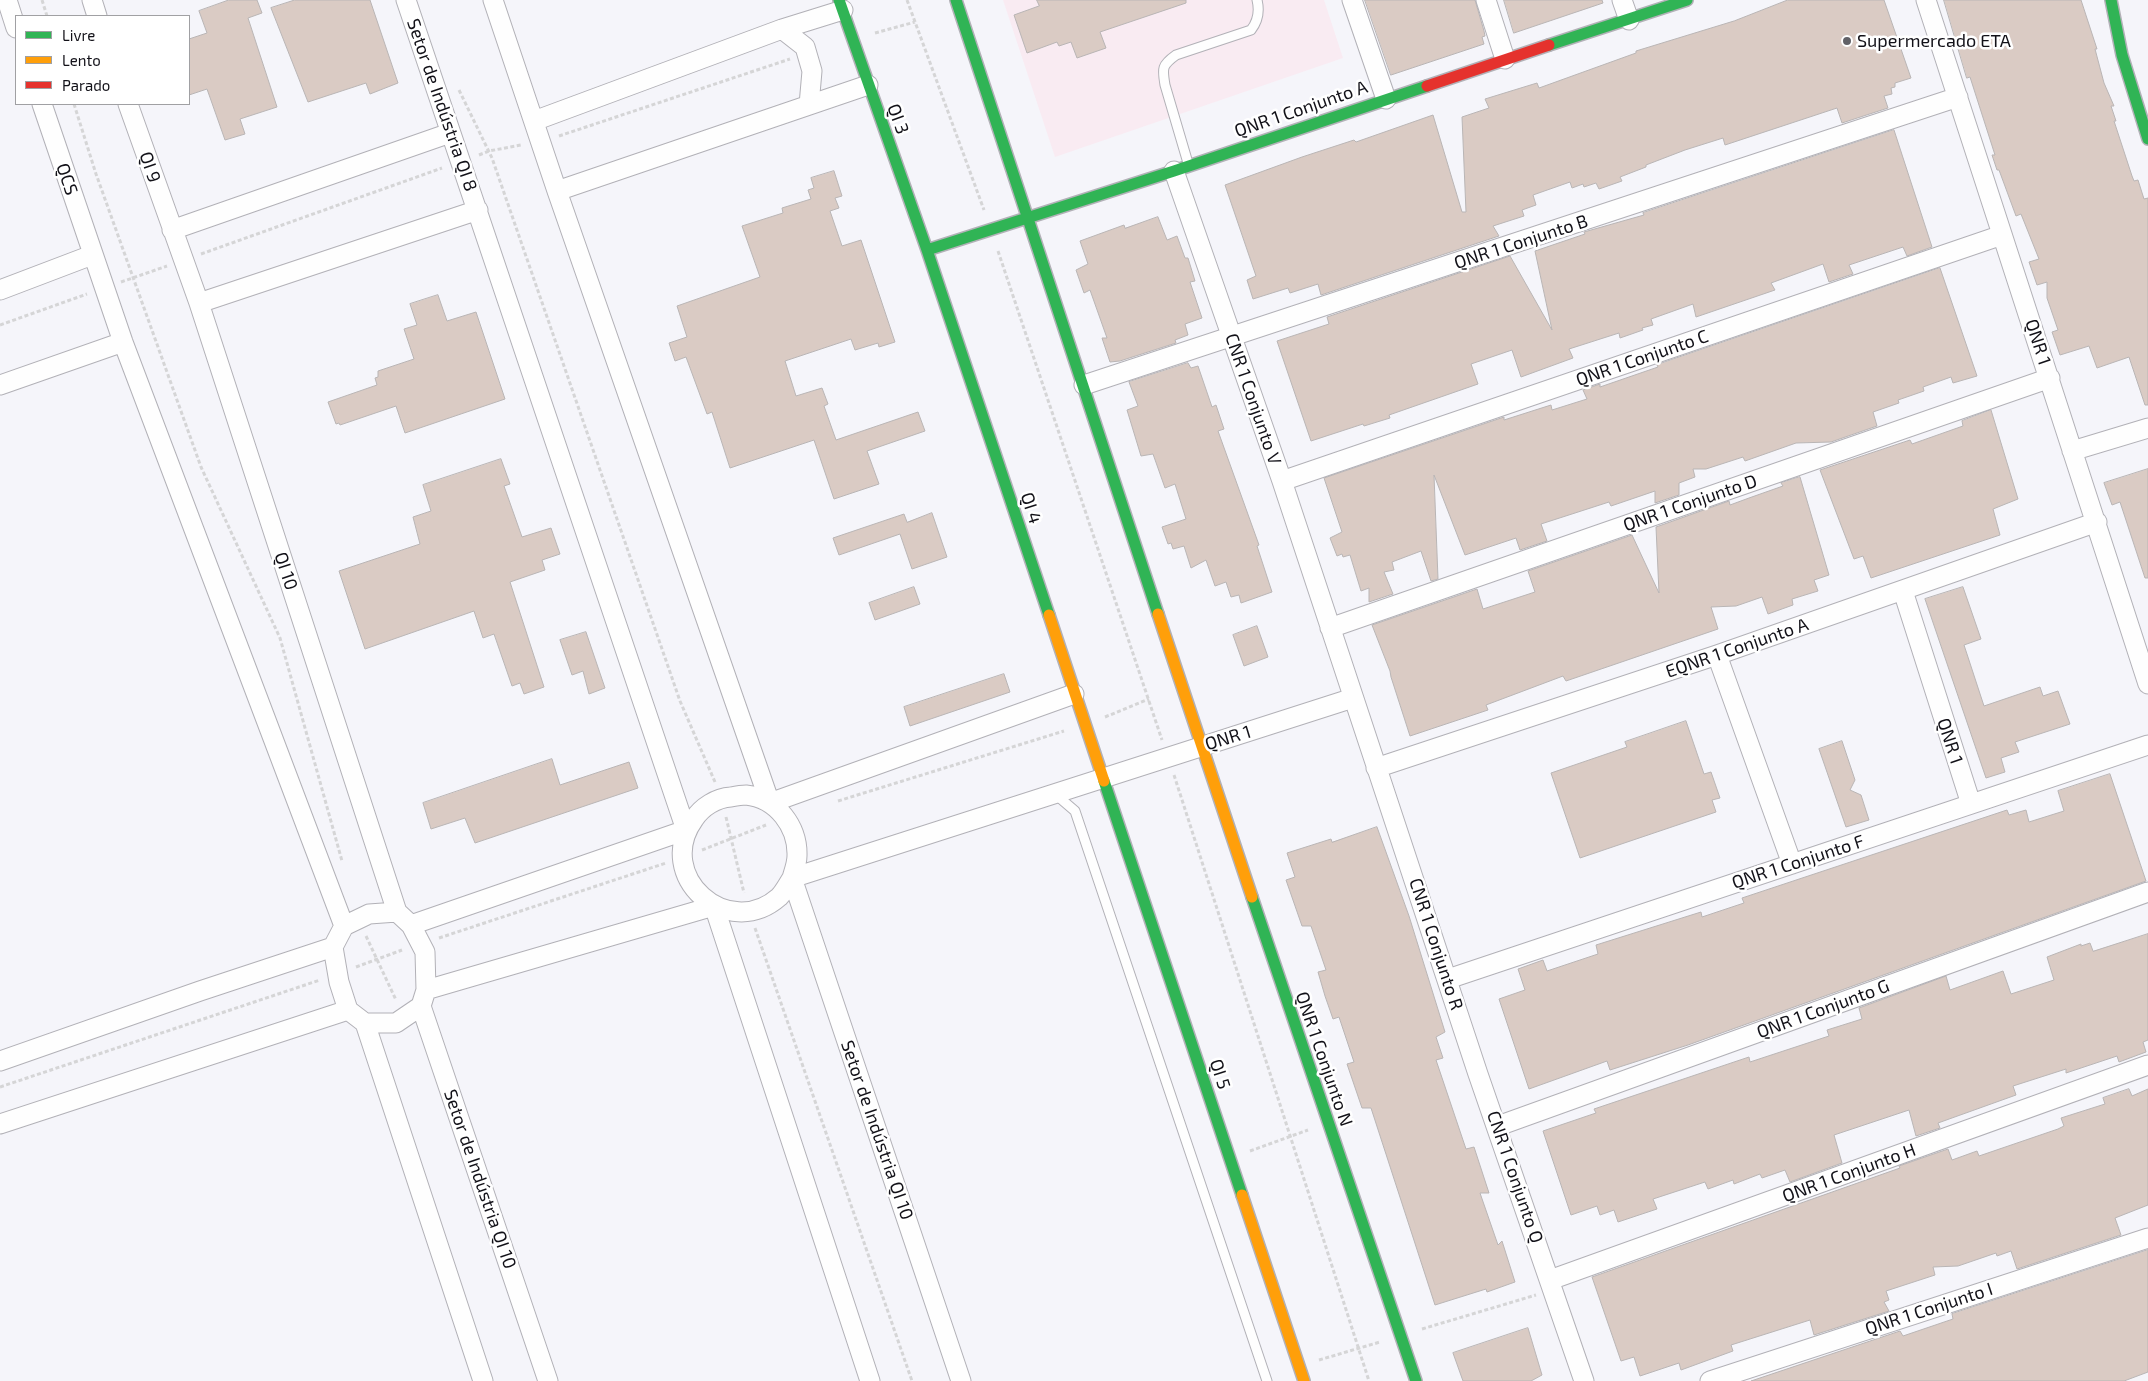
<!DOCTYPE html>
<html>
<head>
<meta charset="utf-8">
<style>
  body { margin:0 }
  #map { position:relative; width:2148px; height:1381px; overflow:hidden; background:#f5f5fa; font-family:"Exo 2",sans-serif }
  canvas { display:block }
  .legend { position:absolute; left:15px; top:15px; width:175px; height:90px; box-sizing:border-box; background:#fff; border:1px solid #a0a0a3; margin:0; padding:6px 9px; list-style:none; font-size:15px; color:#121118 }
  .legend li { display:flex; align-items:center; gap:10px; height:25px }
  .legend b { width:25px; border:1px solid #a0a0a3 }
</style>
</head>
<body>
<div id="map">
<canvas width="2148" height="1381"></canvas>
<ul class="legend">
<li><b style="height:6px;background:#30b455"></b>Livre</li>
<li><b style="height:6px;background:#ff9f0a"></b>Lento</li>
<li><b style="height:6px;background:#e5322d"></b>Parado</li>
</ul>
</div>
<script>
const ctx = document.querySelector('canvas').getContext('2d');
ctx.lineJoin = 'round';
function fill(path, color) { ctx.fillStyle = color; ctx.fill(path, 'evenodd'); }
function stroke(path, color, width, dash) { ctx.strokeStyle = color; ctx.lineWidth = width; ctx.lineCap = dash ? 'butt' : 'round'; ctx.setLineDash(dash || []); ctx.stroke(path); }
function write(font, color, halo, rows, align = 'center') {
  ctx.font = font + ' "Exo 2",sans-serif'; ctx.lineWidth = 5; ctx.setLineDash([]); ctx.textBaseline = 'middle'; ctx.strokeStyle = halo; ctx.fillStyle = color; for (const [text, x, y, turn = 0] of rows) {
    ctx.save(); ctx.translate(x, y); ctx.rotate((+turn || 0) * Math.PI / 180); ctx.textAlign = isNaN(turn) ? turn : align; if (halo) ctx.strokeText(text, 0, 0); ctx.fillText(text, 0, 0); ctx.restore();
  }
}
const education = new Path2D(`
  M1003,0H1324L1343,58L1055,157Z`);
const building = new Path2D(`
  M229,0H257L262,13L248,18L277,107L240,119L245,134L225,140L207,89L189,95V39L207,33L199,11Z
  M295,0H370L398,83L370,94L366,83L308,102L271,8Z
  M1037,0H1186V3L1100,32L1106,48L1077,58L1071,42L1059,46L1057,42L1027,53L1014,15L1039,6Z
  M1365,0H1475L1484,31L1485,36L1482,37L1484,44L1391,75Z
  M1504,0H1602L1603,3L1514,33Z
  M1788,0H1884L1911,78L1895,83V87L1891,88L1892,94L1884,96L1888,108L1842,123L1837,108L1725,145L1723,138L1685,150L1646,165V167L1620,177L1622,181L1599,189L1596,183L1584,187L1583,184L1572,188L1570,182L1533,195L1536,205L1522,210L1524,216L1493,226L1499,236L1321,295L1318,284L1290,293L1288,288L1253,299L1247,280L1256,276L1225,185L1302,157L1354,140L1356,142L1433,115L1462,212H1466L1462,117L1489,108L1485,99L1537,83L1539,88L1636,53V51L1734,21Z
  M1944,0H2081L2097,49H2095L2104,83L2114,106H2111L2116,121H2114L2132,176L2134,181L2138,180L2144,199L2148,198V405H2145L2129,357L2097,368L2089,346L2060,355L2052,332L2058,330L2047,298V282L2037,285L2029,262L2039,259L2021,214L2016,216L1999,170H1997L1992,155H1995L1970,77L1967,78Z
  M1894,130L1932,247L1907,256L1903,247L1849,265L1853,274L1829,282L1823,264L1771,283L1775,290L1696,317L1693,304L1651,319L1653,325L1642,328L1643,330L1620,338L1619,333L1569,349L1573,358L1521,377L1512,350L1471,364L1478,384L1389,415L1390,418L1364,426L1363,424L1311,441L1277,341L1329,324L1327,317L1510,256L1552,330L1535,251L1585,234L1584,232L1644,215L1643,213Z
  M834,171L842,196L835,198L839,208L830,211L842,246L861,240L895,342L879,347L878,343L855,350L851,339L785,361L796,396L822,388L828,404L824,406L836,440L918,412L925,431L867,451L879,484L834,499L814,440L730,468L712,412L707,414L686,357L675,361L669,343L687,337L677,306L760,277L742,226L783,213L782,208L811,199L808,190L814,188L811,178Z
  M1158,217L1167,240L1177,236L1185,258H1188L1195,281L1190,282L1202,318L1185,324L1188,335L1175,340L1176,343L1120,361L1110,362L1102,338H1107L1090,290L1084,293L1076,270L1088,264L1080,241L1124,225L1125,228Z
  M1940,268L1977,376L1953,383L1951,377L1923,387L1924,391L1898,400L1899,403L1873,412L1877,426L1831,442L1796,443L1745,461L1743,457L1706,469H1693L1695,477L1679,483V495L1655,503V491L1611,506L1609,502L1541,524L1547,541L1520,550L1516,538L1465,555L1434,475L1438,579L1431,581L1421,551L1392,562L1394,570L1384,572L1393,594L1369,602V588L1361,591L1350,555L1343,557L1342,554L1337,556L1330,538L1342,532L1324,478L1504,417V420L1551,405L1552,410L1587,399L1583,390L1600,384V387L1658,367L1657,365Z
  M438,295L447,321L476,312L505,399L405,433L396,406L340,425L339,423L336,424L328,402L377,385L375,378L378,377V371L414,359L404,329L417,325L410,304Z
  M1188,363L1191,368L1198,366L1212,407L1216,405L1224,429L1218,431L1259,545L1257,546L1272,592L1241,603L1239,595L1231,597L1226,582L1215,586L1206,560L1191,568L1184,546L1173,549L1171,543L1168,544L1162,527L1186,519L1175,484L1165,488L1153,454L1141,456L1127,410L1138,406L1129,382Z
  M1991,410L2018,499L1993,509L2000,535L1871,578L1863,556L1854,559L1820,470L1910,440L1912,444L1963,426L1962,421Z
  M501,459L510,484L504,486L522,537L551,528L560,554L542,560L545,570L510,582L544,687L524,694L520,683L512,686L494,634L483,638L474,611L365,649L339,571L420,544L413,517L431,511L423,485Z
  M2148,469V578H2145L2120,502L2112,505L2104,483Z
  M1800,477L1829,575L1814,580L1818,591L1792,599L1793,605L1768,614L1762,597L1736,606L1711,607L1718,629L1566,681L1563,676L1486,705L1488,710L1410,736L1391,677L1390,671L1372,625L1477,589L1483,609L1535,592L1528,571L1632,535L1659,593L1656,527L1729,501L1730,505L1749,498L1783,486L1781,483Z
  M932,513L947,557L912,569L900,534L839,555L833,538L904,514L907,522Z
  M914,587L920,604L875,620L869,603Z
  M1963,587L1981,639L1964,645L1984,706L2040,687L2043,696L2058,691L2070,724L2015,742L2019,752L2001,758L2005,772L1986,778L1925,599Z
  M1257,626L1268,657L1244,666L1233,635Z
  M586,632L605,688L589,694L583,671L572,675L560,640Z
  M1004,674L1010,692L910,726L904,707Z
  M1686,721L1704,774L1711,772L1720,798L1712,800L1716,812L1580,858L1551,773L1627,747L1625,742Z
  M1842,741L1855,780L1850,790L1861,795L1869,820L1846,827L1819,749Z
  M552,759L560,785L629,762L638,788L475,843L465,818L431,829L423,803Z
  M2110,774L2146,881L1688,1045L1610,1070L1607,1061L1529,1089L1499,999L1525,990L1518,969L1543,960L1547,971L1598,954L1596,945L1701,912L1702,917L1744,903L1742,898L2007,810L2009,815L2026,810L2029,822L2064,811L2058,791Z
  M1377,827L1409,916L1445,1032L1436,1037L1443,1058L1436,1060L1466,1149L1474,1147L1489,1193H1480L1498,1245L1502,1241L1515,1282L1487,1292L1486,1289L1435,1305L1371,1108H1362L1347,1064L1354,1062L1339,1017L1333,1019L1325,996L1318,972L1326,970L1311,926H1302L1286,880L1295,877L1287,853L1331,839L1332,842Z
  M2148,934V1040L2143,1042L2146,1052L2119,1062L2117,1056L2066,1073V1069L2013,1086L2016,1095L1938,1123L1940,1128L1916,1136L1909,1110L1834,1135L1842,1163L1790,1182L1785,1170L1762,1178L1760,1174L1734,1184L1733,1180L1708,1189L1705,1182L1653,1199L1657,1209L1618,1222L1614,1210L1600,1215L1597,1206L1571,1215L1543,1131L1596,1113L1594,1109L1749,1057L1750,1062L1829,1036L1827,1030L1862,1019L1859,1008L1946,976L1950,990L2003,971L2011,994L2054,980L2047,957L2081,944V946L2090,943L2093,951Z
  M2129,1089L2132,1096L2148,1089V1205L2115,1218L2121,1235L2017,1269L2011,1251L1997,1256L1996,1253L1958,1266L1933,1267L1935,1275L1886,1291L1889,1300L1884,1302L1889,1311L1814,1335L1810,1320L1731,1345L1733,1351L1681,1370L1679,1363L1640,1376L1634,1357L1621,1361L1592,1277L1900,1168L1899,1166L1948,1149L1952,1160L1977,1151L1979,1156L2058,1129L2064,1126L2061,1118L2105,1104L2103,1098Z
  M2148,1250V1372L2124,1381H1751L1900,1331L1903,1336L1953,1319L1952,1314Z
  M1528,1328L1542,1375L1531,1381H1463L1453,1353Z`);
const path = new Path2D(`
  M42,0L47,16
  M907,0L984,210
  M875,33L915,22
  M459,90L492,158L680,701L715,782
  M74,104L96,174L201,467L280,638L342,861
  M559,136L790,59
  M479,155L489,151L521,145
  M998,251L1162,740
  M201,254L442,168
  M121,282L167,266
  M0,325L87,294
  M1105,717L1149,699
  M1174,775L1369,1381
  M838,801L1064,731
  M726,817L744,893
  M702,850L766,825
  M755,928L912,1381
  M366,936L396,1000
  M439,938L666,863
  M356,967L402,950
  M0,1087L320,980
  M1250,1151L1308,1130
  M1422,1329L1536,1295
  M1319,1360L1380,1342`);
const lane = new Path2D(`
  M1188,163L1165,85C1162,68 1162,65 1176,55L1251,30C1258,21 1260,12 1257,0
  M1054,793L1075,811L1267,1381`);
const street = new Path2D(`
  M7,0L16,28
  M92,0L97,16
  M406,0L686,830L411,925
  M493,0L557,191L770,803L1074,694
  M1352,0L1386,99
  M1486,0L1505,59
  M1622,0L1629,20
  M1926,0L2148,684
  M782,29L805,47L812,71L809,105
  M42,104L123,342L344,926
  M128,104L199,303L397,912
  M534,121L782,29L843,10
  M1174,171L1282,481L1478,1074L1584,1381
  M557,191L868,85
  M172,230L450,133
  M0,290L92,255
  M199,303L478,210
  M0,385L123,342
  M1084,385L1958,97
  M2072,451L2148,428
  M1282,481L2002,235
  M1903,591L1971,804
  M1330,628L2050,378
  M1717,655L1792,864
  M1376,768L1717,655L2097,522
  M792,878C794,871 797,863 797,856C798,827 777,798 746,795C742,795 736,796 731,797C716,798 702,807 694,819C653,876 728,942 779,897C784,892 788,884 792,878L1353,698
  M792,878L961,1381
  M1448,979L2148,745
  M426,990L714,906L870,1381
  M421,1006L548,1381
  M365,1023L483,1381
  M0,1061L200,991L333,947L344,926L369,914L397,912L411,925L425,952L426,990L421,1006L396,1023H365L348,1010L339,982L333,947
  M0,1124L348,1010
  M1498,1126L2148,892
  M1550,1280L2148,1065
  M1710,1381L2148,1238`);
const fast = new Path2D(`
  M839,0L927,250L1049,615
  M956,0L1158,614
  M2111,0L2122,55L2148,139
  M1549,45L1687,0
  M927,250L1174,171L1427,86
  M1104,781L1242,1195
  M1252,897L1416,1381`);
const slow = new Path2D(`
  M1158,614L1252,897
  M1049,615L1104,781
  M1242,1195L1304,1381`);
const jam = new Path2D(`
  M1427,86L1549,45`);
const markers = [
  [1847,41,5,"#616167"]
];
const poiNames = [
  ["Supermercado ETA",1857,41]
];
const streetNames = [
  ["Setor de Indústria QI 8",442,105,71],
  ["QNR 1 Conjunto A",1301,109,-19],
  ["QI 3",898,119,70],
  ["QI 9",150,167,71],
  ["QCS",67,179,71],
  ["QNR 1 Conjunto B",1521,242,-18],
  ["QNR 1",2038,342,72],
  ["QNR 1 Conjunto C",1642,358,-19],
  ["CNR 1 Conjunto V",1253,399,71],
  ["QNR 1 Conjunto D",1690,503,-19],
  ["QI 4",1031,508,72],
  ["QI 10",286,571,72],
  ["EQNR 1 Conjunto A",1737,648,-19],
  ["QNR 1",1228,738,-17],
  ["QNR 1",1950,741,72],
  ["QNR 1 Conjunto F",1798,862,-18],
  ["CNR 1 Conjunto R",1436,944,72],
  ["QNR 1 Conjunto G",1823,1009,-20],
  ["QNR 1 Conjunto N",1324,1059,71],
  ["QI 5",1220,1074,72],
  ["Setor de Indústria QI 10",877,1130,71],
  ["QNR 1 Conjunto H",1849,1173,-20],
  ["CNR 1 Conjunto Q",1515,1177,71],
  ["Setor de Indústria QI 10",480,1179,71],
  ["QNR 1 Conjunto I",1929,1309,-18]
];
fill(education, '#f9ebf2');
fill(building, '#dacbc4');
stroke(building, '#b9b5b5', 1);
stroke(lane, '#b2b1b7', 11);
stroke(street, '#b2b1b7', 21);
stroke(fast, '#b2b1b7', 14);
stroke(slow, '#b2b1b7', 14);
stroke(jam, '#b2b1b7', 14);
stroke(path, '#d5d5d6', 3, [4, 2.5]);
stroke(lane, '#fefefe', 9);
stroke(street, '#fefefe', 19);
stroke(fast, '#30b455', 11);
stroke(slow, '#ff9f0a', 11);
stroke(jam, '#e5322d', 11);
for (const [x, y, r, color] of markers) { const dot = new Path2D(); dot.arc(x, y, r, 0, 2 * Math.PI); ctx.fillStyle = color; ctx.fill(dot); stroke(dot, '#fff', 2); }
write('18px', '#121118', '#fff', poiNames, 'left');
write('18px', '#121118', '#fff', streetNames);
</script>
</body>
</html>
